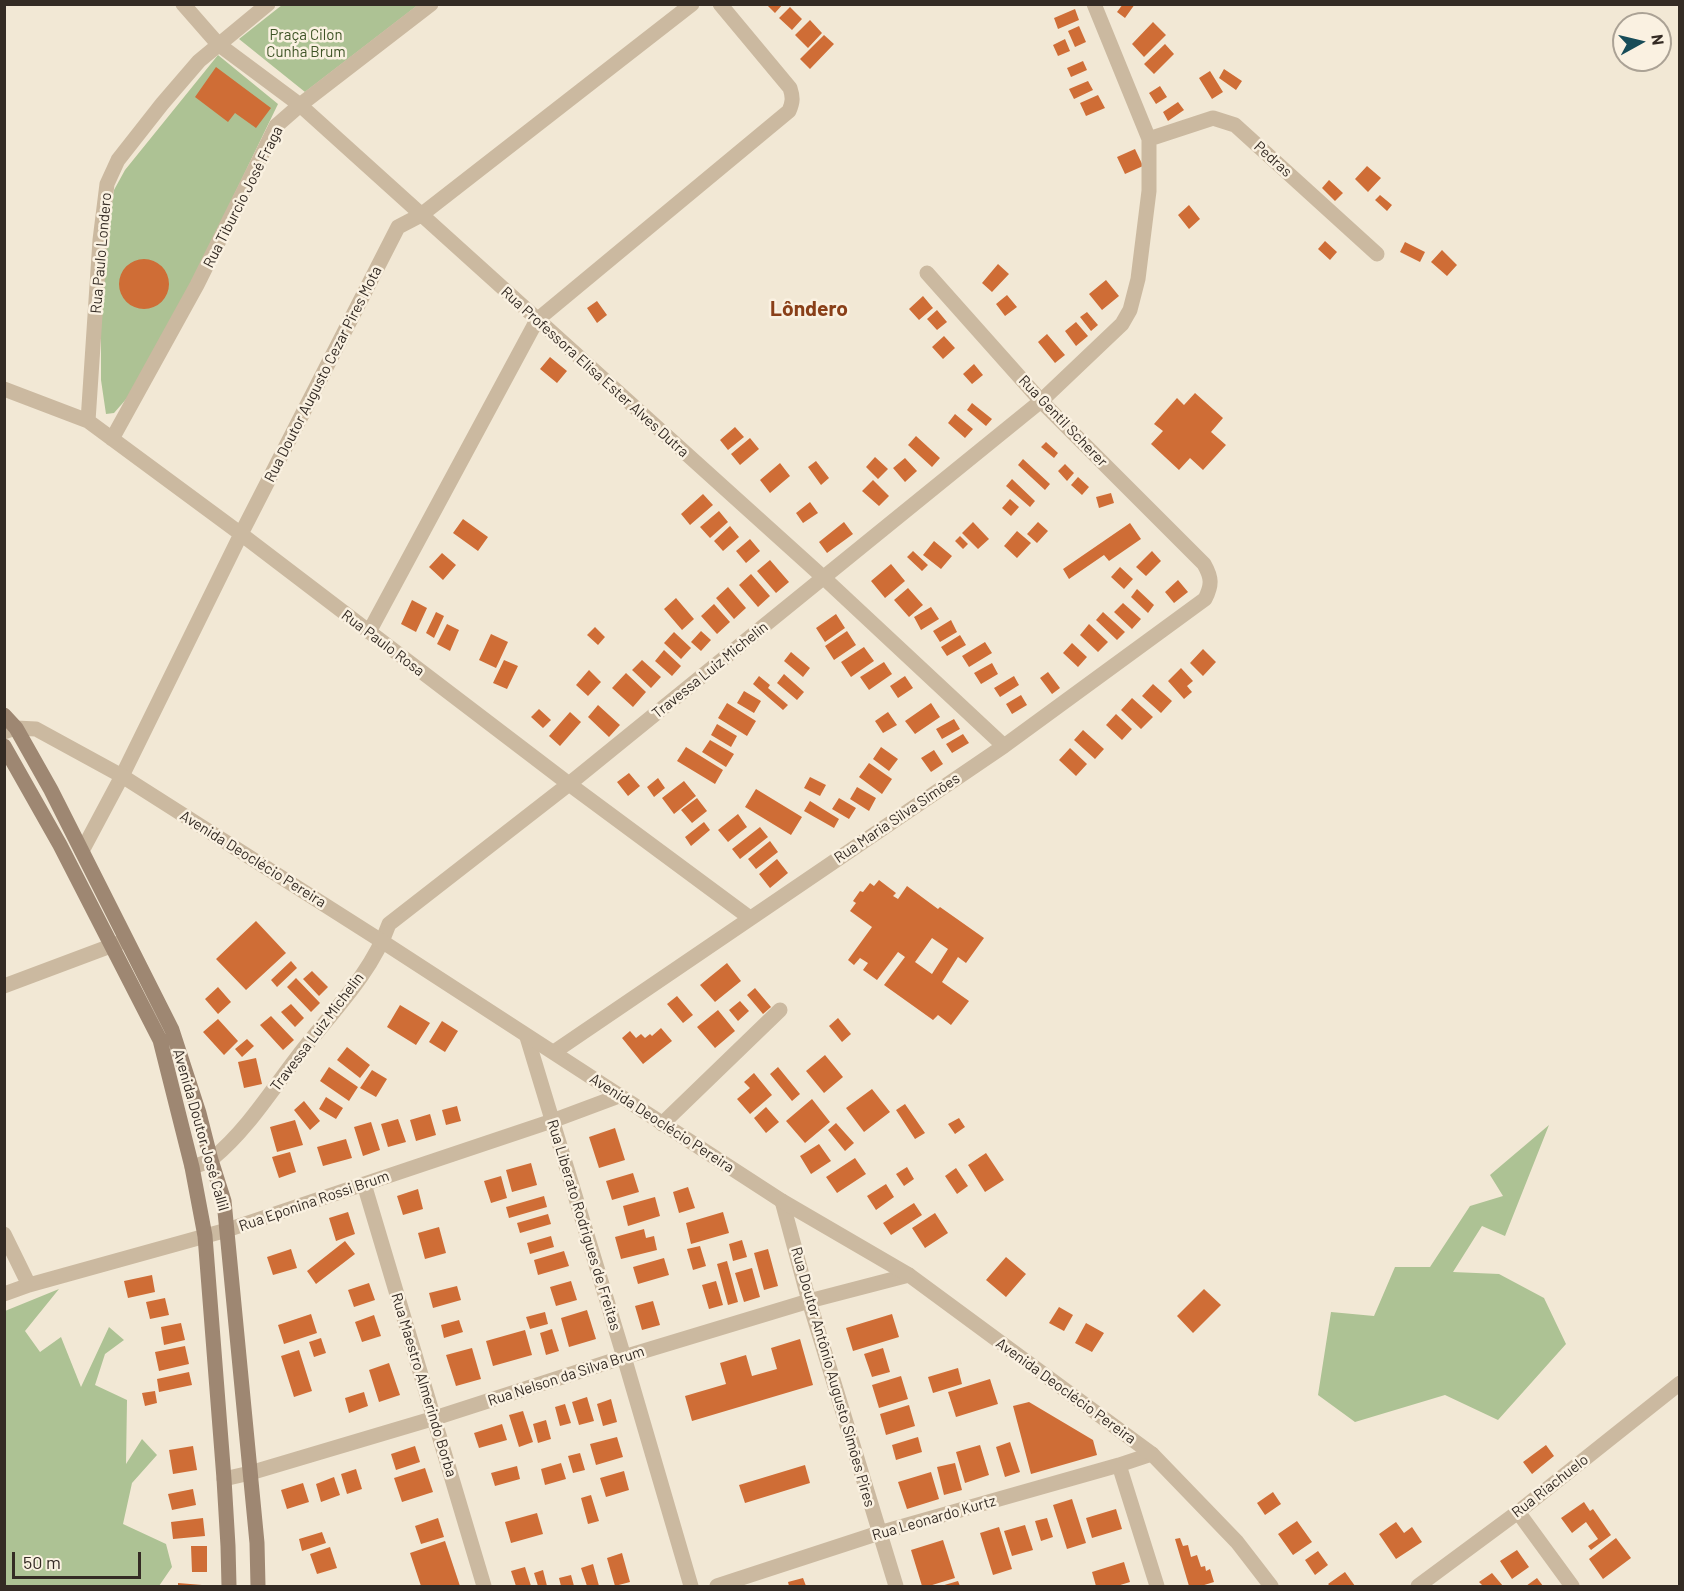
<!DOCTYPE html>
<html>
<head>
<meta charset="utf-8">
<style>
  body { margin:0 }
  #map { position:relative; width:1684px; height:1591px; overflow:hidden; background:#f2e8d5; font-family:Barlow,sans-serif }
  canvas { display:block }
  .frame { position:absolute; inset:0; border:6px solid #342b24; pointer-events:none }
  .north { position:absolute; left:1612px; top:12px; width:60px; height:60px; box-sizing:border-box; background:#faf1e1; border:2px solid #aba295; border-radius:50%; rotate:82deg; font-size:16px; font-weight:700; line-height:24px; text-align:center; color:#342b24 }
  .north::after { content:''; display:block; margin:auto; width:21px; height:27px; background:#174c58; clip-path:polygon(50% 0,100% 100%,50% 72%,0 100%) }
  .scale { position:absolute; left:12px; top:1552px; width:129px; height:27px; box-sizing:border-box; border:3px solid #342b24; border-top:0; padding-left:8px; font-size:18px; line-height:21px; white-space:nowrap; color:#342b24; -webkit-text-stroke:4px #faf1e1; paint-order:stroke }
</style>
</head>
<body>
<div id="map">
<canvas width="1684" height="1591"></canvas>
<div class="frame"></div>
<div class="north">N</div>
<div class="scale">50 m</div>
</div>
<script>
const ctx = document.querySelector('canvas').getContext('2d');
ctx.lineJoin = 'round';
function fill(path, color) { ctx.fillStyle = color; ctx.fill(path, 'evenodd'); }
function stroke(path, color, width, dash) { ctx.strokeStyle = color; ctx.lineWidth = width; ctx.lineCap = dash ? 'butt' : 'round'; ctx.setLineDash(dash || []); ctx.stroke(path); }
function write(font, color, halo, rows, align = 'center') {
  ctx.font = font + ' Barlow,sans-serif'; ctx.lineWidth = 5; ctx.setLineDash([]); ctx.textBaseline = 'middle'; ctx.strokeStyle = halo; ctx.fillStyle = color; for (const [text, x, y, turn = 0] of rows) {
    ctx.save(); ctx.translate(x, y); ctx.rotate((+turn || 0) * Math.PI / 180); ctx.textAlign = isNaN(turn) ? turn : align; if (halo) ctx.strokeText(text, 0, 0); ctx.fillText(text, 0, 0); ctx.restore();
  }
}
const green = new Path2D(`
  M282,5H418L305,92L239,39Z
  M218,55L278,104L192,282L128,397L114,413L106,414L101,380V274L114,190L125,170Z
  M1549,1125L1505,1236L1482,1226L1453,1272L1499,1274L1544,1298L1566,1344L1498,1420L1445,1395L1355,1422L1318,1395L1331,1312L1374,1316L1395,1267H1430L1470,1206L1503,1196L1490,1175Z
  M59,1289L25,1331L40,1352L61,1337L81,1387L109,1327L124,1340L105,1354L95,1385L127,1400L126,1464L142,1439L157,1455L132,1483L123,1524L166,1544L172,1567L159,1586H5V1311Z`);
const building = new Path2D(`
  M766,4H783L775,13Z
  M1123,4H1135L1125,18L1117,12Z
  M790,7L802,19L792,30L779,18Z
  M1075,9L1079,20L1058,29L1054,18Z
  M810,20L822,33L808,48L795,35Z
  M1153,22L1166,35L1144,57L1132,44Z
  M1079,26L1086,42L1075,47L1068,31Z
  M824,35L834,44L810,69L800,59Z
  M1065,39L1070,51L1058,56L1053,45Z
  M1165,44L1174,54L1154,74L1144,64Z
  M1083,61L1087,70L1071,77L1067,68Z
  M216,67L271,108L256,128L235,113L228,122L195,97Z
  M1224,69L1242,81L1236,90L1219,78Z
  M1210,71L1223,92L1212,99L1199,78Z
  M1088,81L1093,90L1074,99L1069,89Z
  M1160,86L1167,97L1156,104L1149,93Z
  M1098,95L1105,108L1086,116L1080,103Z
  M1178,102L1184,110L1168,121L1163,112Z
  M1135,149L1143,166L1125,174L1117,157Z
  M1367,166L1381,178L1368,192L1355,179Z
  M1329,180L1343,193L1335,201L1322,188Z
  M1380,195L1392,205L1387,211L1375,200Z
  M1189,205L1200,219L1189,229L1178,215Z
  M1325,241L1337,252L1330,260L1318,249Z
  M1405,242L1425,252L1420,262L1400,252Z
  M1442,250L1457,265L1447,276L1431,262Z
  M119 284a25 25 0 1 1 50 0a25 25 0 1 1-50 0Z
  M998,264L1009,274L992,292L982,283Z
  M1106,280L1119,296L1102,310L1089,294Z
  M1007,295L1017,307L1005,316L996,304Z
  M923,296L933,308L919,320L909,309Z
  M597,301L607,315L597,323L587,308Z
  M937,310L947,322L937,330L927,319Z
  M1087,312L1098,325L1091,331L1080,317Z
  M1076,322L1088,336L1076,346L1065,331Z
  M1047,334L1065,355L1055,363L1038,342Z
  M944,336L955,348L943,359L932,347Z
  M550,357L567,371L557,383L540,369Z
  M974,364L983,375L972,384L963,374Z
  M1195,393L1223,418L1211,432L1226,445L1203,470L1190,458L1179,470L1151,444L1163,431L1154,424L1177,398L1184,405Z
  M972,403L992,419L986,426L967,410Z
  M955,414L973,429L965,438L948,423Z
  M735,427L744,437L728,450L720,440Z
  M916,436L940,458L932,467L908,445Z
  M750,438L759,449L740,465L731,454Z
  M1046,442L1058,453L1054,458L1041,447Z
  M875,457L888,469L878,479L866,467Z
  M905,458L917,471L905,482L893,468Z
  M1023,459L1050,484L1045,490L1018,465Z
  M816,461L829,478L821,485L808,467Z
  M780,463L790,476L770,493L760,480Z
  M1065,464L1074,473L1067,481L1058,471Z
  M1078,477L1089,487L1082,495L1071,485Z
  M1012,479L1035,501L1030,507L1006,486Z
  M873,480L889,496L879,506L862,491Z
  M1111,493L1114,503L1099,508L1096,497Z
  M703,494L713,505L690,525L681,514Z
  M1010,499L1019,507L1011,516L1002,508Z
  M810,502L818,513L803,523L796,513Z
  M719,511L728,522L710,538L700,527Z
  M463,519L488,537L478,551L453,533Z
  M844,522L853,534L827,553L819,542Z
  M973,522L989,539L978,549L962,533Z
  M1038,522L1048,531L1037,543L1027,534Z
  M1130,523L1141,539L1109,561L1104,555L1069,579L1063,569Z
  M730,526L739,537L723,551L714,541Z
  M1017,531L1031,543L1017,558L1004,546Z
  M960,536L968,544L963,549L955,541Z
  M750,539L760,551L746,563L736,551Z
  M934,541L952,556L941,569L923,555Z
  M913,551L928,565L922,571L907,557Z
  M1152,551L1161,561L1146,576L1136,567Z
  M442,553L456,565L443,580L429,567Z
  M770,560L789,582L776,593L757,571Z
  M891,564L905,581L885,598L871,581Z
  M1120,567L1133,579L1124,589L1111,577Z
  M751,574L770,596L758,607L739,585Z
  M1178,580L1188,592L1174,603L1165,592Z
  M728,587L746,608L734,619L716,598Z
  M908,588L923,605L909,617L894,600Z
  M1137,589L1154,605L1148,613L1131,597Z
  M676,598L694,619L682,630L664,609Z
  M412,600L427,608L416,632L401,624Z
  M1123,603L1141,619L1132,629L1114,612Z
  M714,604L730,622L717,634L701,616Z
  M931,607L939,619L921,630L914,617Z
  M436,612L444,616L434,638L426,633Z
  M1103,612L1125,632L1117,640L1096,620Z
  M836,614L845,628L825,642L816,628Z
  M951,620L957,632L940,642L933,631Z
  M447,624L459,630L450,651L437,644Z
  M1089,624L1108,642L1098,652L1080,635Z
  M595,627L605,637L598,645L587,635Z
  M701,631L711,640L701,651L691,642Z
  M847,631L856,645L834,660L825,646Z
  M674,632L691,648L681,659L664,643Z
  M491,634L508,642L496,668L479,660Z
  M960,635L966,645L947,656L941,647Z
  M985,642L992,653L969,667L962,656Z
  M1072,643L1087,657L1078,667L1063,653Z
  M864,647L874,661L851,677L841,662Z
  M1203,649L1216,662L1203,676L1190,663Z
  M664,650L681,666L672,676L655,661Z
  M791,652L810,668L803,677L784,661Z
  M504,660L518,666L507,689L493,683Z
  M642,660L661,677L651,688L632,670Z
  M884,662L892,674L869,690L860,677Z
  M992,663L998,674L981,684L974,673Z
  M1181,668L1193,681L1187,686L1192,692L1184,699L1168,681Z
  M589,670L601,682L588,696L576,685Z
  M1048,672L1060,688L1052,694L1040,678Z
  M626,673L646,692L633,707L612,688Z
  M784,674L804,692L797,700L777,683Z
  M759,676L770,685L768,688L788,705L783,710L753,684Z
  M905,676L913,688L898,698L890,686Z
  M1014,676L1019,685L1000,697L994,688Z
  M1153,684L1172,701L1161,713L1142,696Z
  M744,691L761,701L754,713L737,703Z
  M1021,695L1027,705L1012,714L1006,704Z
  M1132,698L1153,717L1141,729L1121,710Z
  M727,703L756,721L747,736L718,718Z
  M931,703L940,717L915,734L905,721Z
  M598,705L620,725L609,737L588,717Z
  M539,709L551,720L543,728L531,717Z
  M570,712L581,722L560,746L549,736Z
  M888,712L897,725L883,733L875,721Z
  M1116,714L1132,729L1122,740L1106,725Z
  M954,719L960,729L942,739L936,729Z
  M717,724L737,736L731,747L711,735Z
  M1083,730L1104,749L1095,759L1074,740Z
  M963,734L969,743L952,753L946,744Z
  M710,740L734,754L726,767L702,752Z
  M686,747L723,770L715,784L677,761Z
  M881,747L898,759L889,771L873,759Z
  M1070,748L1087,764L1076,776L1059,760Z
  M934,750L943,764L931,772L921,758Z
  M869,763L892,779L882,794L859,777Z
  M629,773L640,786L628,796L617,782Z
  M810,777L826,785L820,796L804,788Z
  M658,778L665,788L654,797L647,787Z
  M684,781L696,796L674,814L662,798Z
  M857,787L876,798L869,811L850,799Z
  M756,789L802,817L791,835L745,807Z
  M697,798L707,811L692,823L681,810Z
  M839,798L856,808L849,819L832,809Z
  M810,801L839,819L834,828L804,811Z
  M738,814L747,827L728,842L718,830Z
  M704,822L710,830L691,846L685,837Z
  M760,827L768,837L740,859L732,849Z
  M770,841L778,852L756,869L748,859Z
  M777,859L788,873L770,888L759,874Z
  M879,880L896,893L893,896L898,899L907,886L938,909L940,907L984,938L966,963L958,957L942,982L969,1001L951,1025L938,1015L933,1020L884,985L905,957L898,952L877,980L863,970L868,963L860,958L854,965L848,960L872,927L850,911L856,903L853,901L860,891L863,892L870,883L874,886ZM932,938L948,949L932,974L915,962Z
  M256,921L286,953L246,990L216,959Z
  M291,961L297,968L277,987L271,980Z
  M727,963L741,981L715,1002L700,985Z
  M312,971L328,987L319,996L303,979Z
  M296,978L320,1003L311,1012L287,987Z
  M218,987L231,1002L218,1014L205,999Z
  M755,988L771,1007L763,1014L747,995Z
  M677,996L693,1015L683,1023L667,1004Z
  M740,1001L749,1011L738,1021L729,1010Z
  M291,1004L304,1018L295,1027L281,1012Z
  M400,1005L430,1023L416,1045L387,1027Z
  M718,1010L735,1031L715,1048L697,1027Z
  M271,1016L294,1040L283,1050L260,1025Z
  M838,1018L851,1034L842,1042L829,1026Z
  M218,1019L238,1041L224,1055L203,1032Z
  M442,1021L458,1031L445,1052L429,1042Z
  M661,1028L672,1041L643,1064L622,1038L630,1031L636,1038L641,1034L645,1038L650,1034L652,1036Z
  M247,1039L254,1046L242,1057L235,1049Z
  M347,1047L370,1065L360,1078L337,1060Z
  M825,1055L843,1077L824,1093L806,1071Z
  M256,1058L262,1084L244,1088L238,1062Z
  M329,1067L358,1087L349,1101L320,1081Z
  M778,1067L800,1094L792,1101L770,1074Z
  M372,1070L387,1079L376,1097L360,1088Z
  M754,1073L772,1095L750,1114L737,1099L750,1088L744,1082Z
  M872,1089L890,1112L864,1132L846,1108Z
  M326,1097L343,1108L336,1119L319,1109Z
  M812,1099L830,1122L805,1143L786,1121Z
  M304,1101L320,1121L310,1130L294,1110Z
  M905,1104L925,1133L915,1139L896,1110Z
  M457,1106L461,1121L446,1125L442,1110Z
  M766,1107L779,1122L766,1133L754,1118Z
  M430,1114L436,1135L416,1141L410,1120Z
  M959,1118L965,1127L955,1134L948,1124Z
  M398,1119L406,1142L388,1147L381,1124Z
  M295,1120L303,1145L277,1152L270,1127Z
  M371,1122L380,1150L363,1156L354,1127Z
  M836,1123L854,1143L845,1151L828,1130Z
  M615,1128L625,1160L599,1168L589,1137Z
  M346,1139L352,1158L323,1166L317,1147Z
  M819,1144L831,1161L811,1174L800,1156Z
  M290,1152L296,1172L279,1178L272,1157Z
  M986,1153L1004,1180L985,1192L968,1165Z
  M855,1158L866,1174L837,1193L826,1177Z
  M531,1163L537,1185L512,1192L506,1170Z
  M907,1167L914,1179L904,1186L896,1174Z
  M956,1168L968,1186L957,1194L945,1176Z
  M633,1173L639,1192L612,1200L606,1181Z
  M501,1176L507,1198L491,1203L484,1181Z
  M886,1184L894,1197L876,1210L867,1196Z
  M688,1187L695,1208L679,1213L673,1192Z
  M418,1189L423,1209L403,1215L397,1196Z
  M544,1196L547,1207L509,1218L506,1207Z
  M655,1197L660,1216L628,1226L623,1206Z
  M914,1203L922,1215L891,1235L883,1223Z
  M348,1212L355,1234L336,1241L329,1218Z
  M723,1212L729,1233L691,1244L686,1223Z
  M935,1213L948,1233L925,1248L912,1228Z
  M548,1214L551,1224L520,1233L517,1223Z
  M439,1227L446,1253L425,1259L418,1233Z
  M644,1229L646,1238L654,1236L657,1250L621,1259L615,1237Z
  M551,1236L554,1247L530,1254L527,1243Z
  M742,1240L747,1257L733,1261L729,1244Z
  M345,1241L355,1254L316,1284L307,1271Z
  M700,1246L706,1266L693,1270L687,1249Z
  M291,1249L297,1268L273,1275L267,1257Z
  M768,1249L778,1286L764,1290L754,1253Z
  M564,1251L569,1266L538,1275L534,1260Z
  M1006,1257L1026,1274L1006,1297L986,1280Z
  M664,1258L669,1275L638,1284L633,1267Z
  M727,1261L738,1302L728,1305L717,1264Z
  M752,1268L760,1297L744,1302L735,1273Z
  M152,1275L155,1292L128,1298L124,1281Z
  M571,1281L577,1300L556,1306L550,1287Z
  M716,1281L723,1305L709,1309L702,1285Z
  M369,1283L375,1300L354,1307L348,1290Z
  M457,1286L461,1300L433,1308L429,1293Z
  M1204,1289L1221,1305L1193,1333L1177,1316Z
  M165,1298L169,1315L150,1319L146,1302Z
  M653,1301L660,1325L642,1330L635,1306Z
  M1059,1307L1073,1315L1064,1331L1049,1323Z
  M587,1310L596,1339L569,1347L561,1318Z
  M545,1312L548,1324L530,1329L526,1317Z
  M311,1314L317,1333L284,1344L278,1325Z
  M892,1314L899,1337L853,1351L846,1328Z
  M374,1315L381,1336L362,1342L355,1322Z
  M459,1320L463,1332L444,1338L441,1325Z
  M181,1323L185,1340L164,1345L161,1327Z
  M1086,1323L1104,1333L1092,1352L1075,1343Z
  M552,1329L559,1351L546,1355L540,1333Z
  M525,1330L532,1355L493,1366L486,1341Z
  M321,1338L326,1353L314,1357L309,1342Z
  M800,1339L813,1385L692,1421L685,1396L726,1384L720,1363L746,1355L752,1376L777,1369L771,1348Z
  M185,1346L189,1364L159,1371L155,1352Z
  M472,1348L481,1379L456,1386L446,1355Z
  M883,1348L890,1372L872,1377L864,1354Z
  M299,1350L312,1391L294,1397L281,1356Z
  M389,1363L400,1395L379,1402L369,1370Z
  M958,1368L962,1384L933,1393L928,1377Z
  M189,1372L192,1385L159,1392L157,1379Z
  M901,1376L908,1399L879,1408L872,1385Z
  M990,1379L998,1404L956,1417L948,1392Z
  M155,1391L157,1403L145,1406L142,1393Z
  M364,1392L368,1406L349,1413L345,1398Z
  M587,1397L594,1421L579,1425L572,1402Z
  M611,1399L617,1422L603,1426L597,1404Z
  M1029,1402L1093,1440L1097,1455L1031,1474L1013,1406Z
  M565,1404L571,1423L560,1426L555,1407Z
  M909,1405L915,1426L886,1435L880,1414Z
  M523,1411L533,1442L519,1447L509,1415Z
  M546,1420L551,1439L538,1443L533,1424Z
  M502,1424L507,1440L479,1448L474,1433Z
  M617,1437L623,1457L596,1465L590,1444Z
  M918,1437L922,1452L896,1460L892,1445Z
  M1010,1442L1020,1472L1005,1477L996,1447Z
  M980,1445L989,1475L965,1483L956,1452Z
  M1546,1445L1554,1456L1532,1474L1523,1462Z
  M193,1446L197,1470L173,1474L169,1450Z
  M415,1446L420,1462L396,1470L391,1454Z
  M580,1453L585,1470L573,1473L568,1456Z
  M561,1463L566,1479L545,1485L541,1469Z
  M955,1463L962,1490L944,1495L937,1467Z
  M805,1465L810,1483L745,1503L739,1485Z
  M517,1466L520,1479L495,1486L491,1473Z
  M425,1468L433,1492L402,1502L394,1478Z
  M356,1469L362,1489L347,1494L341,1474Z
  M624,1471L629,1490L606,1497L600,1478Z
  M931,1472L939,1499L907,1509L898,1482Z
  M334,1477L340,1495L321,1502L316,1484Z
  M303,1483L309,1502L287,1509L281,1490Z
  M193,1489L196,1505L172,1510L168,1494Z
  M1273,1492L1281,1504L1265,1515L1257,1503Z
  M591,1495L599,1521L588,1524L581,1498Z
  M1072,1499L1086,1543L1067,1549L1053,1505Z
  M1584,1502L1590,1511L1593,1509L1611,1535L1591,1550L1588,1546L1598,1539L1586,1522L1572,1533L1561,1518Z
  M1116,1509L1122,1529L1092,1538L1086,1518Z
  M537,1513L543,1534L511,1543L505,1522Z
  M203,1518L205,1536L173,1539L171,1522Z
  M438,1518L444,1537L421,1544L415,1526Z
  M1047,1518L1053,1537L1041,1541L1035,1521Z
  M1297,1521L1312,1542L1293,1555L1278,1534Z
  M1396,1522L1404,1533L1412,1527L1422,1542L1396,1559L1379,1534Z
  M1025,1525L1033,1550L1012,1556L1004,1531Z
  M999,1527L1012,1569L993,1575L980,1533Z
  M322,1532L326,1543L302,1551L299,1539Z
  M1180,1538L1183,1546L1188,1545L1191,1557L1197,1555L1201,1567L1205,1566L1206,1571L1210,1569L1214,1582L1201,1586H1189L1175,1539Z
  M1616,1538L1631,1558L1603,1579L1589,1559Z
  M943,1540L955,1578L929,1586H922L911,1550Z
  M445,1541L460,1586H421L410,1553Z
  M191,1546H207V1572H192Z
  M330,1547L337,1568L317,1574L310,1554Z
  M1517,1550L1529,1567L1512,1579L1500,1561Z
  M1318,1551L1328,1565L1315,1575L1305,1560Z
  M622,1553L630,1582L615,1586L607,1558Z
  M1124,1562L1130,1582L1117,1586H1096L1092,1572Z
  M593,1564L599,1586H587L581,1568Z
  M525,1567L531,1586H516L511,1571Z
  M543,1570L547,1586H538L534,1573Z
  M1345,1572L1355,1586H1330L1328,1584Z
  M1492,1573L1503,1586H1483L1479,1582Z
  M571,1575L574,1586H561L559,1578Z
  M803,1578L806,1586H789L788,1582Z
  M1537,1578L1543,1586H1526Z
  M958,1581L960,1586H941Z
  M178,1583L202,1585V1586H178Z`);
const minor = new Path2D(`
  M183,4L218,44L300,105L824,578L1004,746
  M1149,139L1213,118L1235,125L1377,254
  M4,389L88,421L241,534L569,784L750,918
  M88,421L100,240L107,184L118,160L162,104L199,61L268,4
  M112,439L197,285L276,126L300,105L431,4
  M369,632L537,320L789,111C793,102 793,97 790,88L720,4
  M82,851L122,776L241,534L398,227L421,215L692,4
  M4,986L124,941
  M527,1037L624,1357L691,1586
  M554,1052L1004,746L1205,599C1212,585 1212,578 1204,564L1041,401L927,273
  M662,1124L780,1010
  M192,1167C198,1165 207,1163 213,1158C247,1130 271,1091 298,1056C330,1014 371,975 389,924L569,784L1041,401L1122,324L1130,310L1138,279L1149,191V139L1094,4
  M364,1184L484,1586
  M782,1201L809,1301L896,1586
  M4,1234L29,1285
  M4,1294L29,1285L227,1230L552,1121L619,1096
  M1119,1465L1157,1586
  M224,1479L250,1473L435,1418L624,1357L809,1301L909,1275
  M1518,1512L1572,1586
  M717,1586L879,1533L1119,1465L1152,1454
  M1418,1586L1518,1512L1680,1383`);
const tertiary = new Path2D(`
  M4,732L16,728L36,729L122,776L383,942L782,1201L909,1275L1152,1454L1237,1542L1271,1586`);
const secondary = new Path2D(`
  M4,715L16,728L51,790L172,1030L199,1113L211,1160L224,1201L257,1543L258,1586
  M4,746L60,845L160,1040L192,1167L205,1236L224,1479L228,1546L229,1586`);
const parkNames = [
  ["Praça Cilon",306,35],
  ["Cunha Brum",306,52]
];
const streetNames = [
  ["Pedras",1273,159,42],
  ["Rua Tiburcio José Fraga",243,197,-63],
  ["Rua Paulo Londero",101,253,-85],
  ["Rua Professora Elisa Ester Alves Dutra",595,372,42],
  ["Rua Doutor Augusto Cezar Pires Mota",323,374,-63],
  ["Rua Gentil Scherer",1063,421,46],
  ["Rua Paulo Rosa",383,643,37],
  ["Travessa Luiz Michelin",710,670,-39],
  ["Rua Maria Silva Simões",897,818,-34],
  ["Avenida Deoclécio Pereira",253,859,32],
  ["Travessa Luiz Michelin",317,1032,-53],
  ["Avenida Deoclécio Pereira",662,1123,33],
  ["Avenida Doutor José Callil",201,1130,74],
  ["Rua Eponina Rossi Brum",314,1201,-19],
  ["Rua Liberato Rodrigues de Freitas",584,1225,73],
  ["Rua Nelson da Silva Brum",566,1376,-18],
  ["Rua Doutor Antônio Augusto Simões Pires",833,1377,74],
  ["Rua Maestro Almerindo Borba",424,1385,73],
  ["Avenida Deoclécio Pereira",1066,1391,36],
  ["Rua Riachuelo",1550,1486,-38],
  ["Rua Leonardo Kurtz",934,1518,-16]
];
const districtNames = [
  ["Lôndero",809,309]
];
fill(green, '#adc294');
fill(building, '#cf6d36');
stroke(minor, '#cbb9a0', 15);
stroke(tertiary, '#cbb9a0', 15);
stroke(secondary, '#9e8772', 15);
write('15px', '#3e5426', '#faf1e1', parkNames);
write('15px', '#342b24', '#faf1e1', streetNames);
write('bold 21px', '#893f18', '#faf1e1', districtNames);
</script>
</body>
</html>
